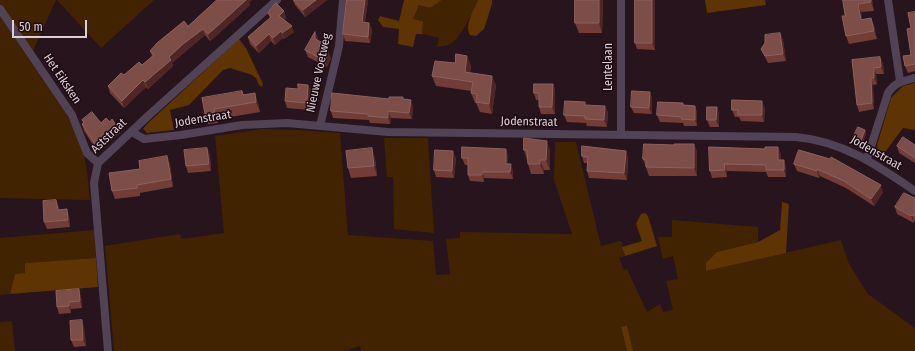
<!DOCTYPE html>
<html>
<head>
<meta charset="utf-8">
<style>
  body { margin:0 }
  #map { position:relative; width:915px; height:351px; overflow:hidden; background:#27141c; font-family:"Fira Sans Condensed",sans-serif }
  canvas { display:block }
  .scale { position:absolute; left:12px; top:20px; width:75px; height:18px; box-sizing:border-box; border:2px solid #dccfd4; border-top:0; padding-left:5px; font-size:12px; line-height:14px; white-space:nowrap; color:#dccfd4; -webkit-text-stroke:3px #1d0b13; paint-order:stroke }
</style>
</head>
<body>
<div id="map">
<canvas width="915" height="351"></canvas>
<div class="scale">50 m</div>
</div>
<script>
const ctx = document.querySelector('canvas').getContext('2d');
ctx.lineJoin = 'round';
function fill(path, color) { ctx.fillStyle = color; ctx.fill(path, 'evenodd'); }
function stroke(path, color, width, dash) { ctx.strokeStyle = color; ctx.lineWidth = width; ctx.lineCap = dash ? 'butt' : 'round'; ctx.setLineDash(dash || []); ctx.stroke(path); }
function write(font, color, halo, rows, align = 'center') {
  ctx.font = font + ' "Fira Sans Condensed",sans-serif'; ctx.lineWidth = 3; ctx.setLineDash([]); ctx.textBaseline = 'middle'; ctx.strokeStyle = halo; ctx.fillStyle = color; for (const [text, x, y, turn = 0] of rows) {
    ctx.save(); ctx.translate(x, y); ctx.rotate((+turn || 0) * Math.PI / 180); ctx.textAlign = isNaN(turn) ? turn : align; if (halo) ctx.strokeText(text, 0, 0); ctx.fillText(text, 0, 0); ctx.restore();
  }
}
const green = new Path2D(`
  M0,0H56L32,53L0,4Z
  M57,0H154L101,48Z
  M442,0H478C474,11 461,36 452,43C448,46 442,46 437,47L439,38L422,34L423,21L413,19L419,5L430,8Z
  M0,15C26,54 64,100 80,143C87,161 88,181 90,200L0,198Z
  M262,129L298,130L340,133L348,235L433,241L436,275L450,274L446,239L460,238V232L572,234L554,180L555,142H576L601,246L621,241L625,256L619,258L624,270L627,269L647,312L660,304L663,312L673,310L666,281L678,279L673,256L663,259L658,237H672V220L758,227V242L717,252L706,271L841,240L849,264L868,294L915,328V351H633L627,325L621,327L627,351H361L360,346L346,351H114L105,246L180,234L182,239L224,233L215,136Z
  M384,138H428L434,233L394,229L393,177H387Z
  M94,230L96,258L25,263V273L15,274L10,294L0,295V238Z
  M12,321L15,351H0V322Z`);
const forest = new Path2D(`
  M404,0H442L430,8L419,5L413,19L423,21L422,34H416L413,47L398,44L399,29L383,27L378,20L380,16L399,21Z
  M478,0H492V4L484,29L476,36L470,35C464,25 474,10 478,0Z
  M705,0H765L766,5L707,13Z
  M239,39L246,48L263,84L262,87L259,85L256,78L252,75L230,68L223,70L189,105L170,110L174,130L147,133L143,129L147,124Z
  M915,83V130L903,128L886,151L882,153L878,151L877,145L891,98L903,86Z
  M782,202L789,204L786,253L706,271V263L717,252L758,242L780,230Z
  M645,213L648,216L657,246L625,256L622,247L642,241L636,224L641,214Z
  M96,258L98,287L10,294L15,274L25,273V263Z
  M627,325L633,351H627L621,327Z`);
const street = new Path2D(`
  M621,0V135
  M888,0L900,81
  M0,9L72,115L87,153L98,163
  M320,126L339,46L343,0
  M132,132L144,139L181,135L242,125L287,123L388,132L796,137C842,141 877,165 915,191
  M867,159L888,93C895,82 903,81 915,78
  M108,351L94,183L98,163L149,115L277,0`);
const wall = new Path2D(`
  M217,0H252L249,2L250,5L216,36L210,41L205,35L186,51L172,63L173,66L148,89L146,87L124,108L110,93L108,86L124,75L142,65L152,56L150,51L188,26Z
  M293,0H327L305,17L295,5Z
  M347,0H368L365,22L369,23L372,30L370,43L345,41L343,34Z
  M603,0L602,33H579L575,23Z
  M635,0H655V50L637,49L635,43Z
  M843,0H872L874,11L861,12L862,19L871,18L874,26L877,39L849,44L846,36L845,16Z
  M284,11L286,18L284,20L294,32L284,39L283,38L275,45L271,41L259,53L250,44L248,37L270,18L268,13Z
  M915,12V71L908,73L905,66L911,55V28Z
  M315,32L318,38V41L331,58L327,67L308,57L305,50Z
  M780,33L783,40L786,61L768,63L761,49Z
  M880,57L883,64L884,74H876L877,84L873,85L874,109L859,112L857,105L852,60Z
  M471,65L470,73L496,85L492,114L480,112L476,103H475L471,93L472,91L436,86L432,76Z
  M553,84L555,91V114H541L539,107V100H536L534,93Z
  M308,85L311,92L309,110L287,108L285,101L298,89Z
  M242,91L244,95L258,103L260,112L218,119V123L208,124L205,114Z
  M650,92L652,99V114L634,113L631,107Z
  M389,99L404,100L413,107L412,119L391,118L390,124L370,123L369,120L333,118L331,111Z
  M586,105L608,112L607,127L587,126L586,123L567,122L564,115Z
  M684,105L695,106L697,113V126H684L683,123L660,122L657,115Z
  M717,107L719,114V127H710L707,120Z
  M765,108L764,122L741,121L739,117H735L732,110Z
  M82,120L101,123L110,122L120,133L97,151L84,131L82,124L83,123Z
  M865,130L866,134L861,147L854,144L852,140Z
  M694,144L697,152V176H649L643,159L674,145Z
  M915,145V163L899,153L897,146Z
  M709,147L781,154V160L786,167V177H768L766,172L727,171V177L712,178L710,171Z
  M207,148L210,155L211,171L188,173L186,166Z
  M524,150L550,151V170H544V174H531Z
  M799,150L883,192L874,206L846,188L820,176L819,178L797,171L794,164Z
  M626,151L628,158L627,180L589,178L587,171V163H584L582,156Z
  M508,155V164L513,171V179L484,178V182L470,181L468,175V165H465L462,158Z
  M167,156L170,164L173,187L140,193V196L115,199L112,191L140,169Z
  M375,158L377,176L351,178L348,168Z
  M456,158L454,178L436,177L434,170Z
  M915,198V222L914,221V223L897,214L895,207Z
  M59,207V210L69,216L70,227L47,229L44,222Z
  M81,296L82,308L71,309V313L59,314L57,307Z
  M84,327L86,346L74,347L71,340Z`);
const shadedWall = new Path2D(`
  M246,0H252L249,2L250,5L216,36L210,41L208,34Z
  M316,0H327L305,17L303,10Z
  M365,0H368L364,29L362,22Z
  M599,0H603L602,33L599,23Z
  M652,0H655V50L652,43Z
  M871,0H872L874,11L871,2Z
  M858,4L861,12L864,28L861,20Z
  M284,11L286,18L281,23L279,16Z
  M871,18L874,26L877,39L874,31Z
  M369,23L372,30L370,43L368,37Z
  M292,26L294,32L284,39L282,33Z
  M203,29L205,35L186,51L172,63L173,66L148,89L145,82L169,57L183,44Z
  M281,31L283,38L275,45L273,38Z
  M315,32L318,38V46L315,39Z
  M780,33L783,40L786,61L783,54Z
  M269,34L271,41L259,53L256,46Z
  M321,42L323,49L319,46Z
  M328,51L331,58L327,67L325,61Z
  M467,56L471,65L468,82L465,72Z
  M880,57L883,64L884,74L881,67Z
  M874,68L876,74L877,84L874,78Z
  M492,76L496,85L492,114L489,104Z
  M871,78L873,85L874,109L872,103Z
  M143,80L146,87L124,108L122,101Z
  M553,84L555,91V114L552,107Z
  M308,85L311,92L309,110L307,103Z
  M650,92L652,99V114L649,108Z
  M255,93L258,103L260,112L256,102Z
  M411,100L413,107L412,119L409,113Z
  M762,101L765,108L764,122L762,115Z
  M605,106L608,112L607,127L604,120Z
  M695,106L697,113V126L695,120Z
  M717,107L719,114V127L716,120Z
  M214,109L218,119V123L215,113Z
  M388,111L391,118L390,124L388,118Z
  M117,127L120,133L97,151L95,144Z
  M865,130L866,134L861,147L860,143Z
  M547,141L550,151V170L546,160Z
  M694,144L697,152V176L694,168Z
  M778,147L781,154V167L778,160Z
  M207,148L210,155L211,171L209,164Z
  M372,148L375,158L377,176L374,166Z
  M506,149L508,155V171L506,164Z
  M453,151L456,158L454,178L452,171Z
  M626,151L628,158L627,180L624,173Z
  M167,156L170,164L173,187L171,179Z
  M540,160L544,170V174L540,164Z
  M784,160L786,167V177L784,170Z
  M511,164L513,171V179L510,172Z
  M724,164L727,171V177L725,170Z
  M817,169L820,176L819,178L817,171Z
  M482,172L484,178V182L482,175Z
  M881,185L883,192L874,206L871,199Z
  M56,200L59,207L60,217L58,210Z
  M67,209L69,216L70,227L68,220Z
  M912,215L914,221V223L911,216Z
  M79,289L81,296L82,308L80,301Z
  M69,302L71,309V313L69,306Z
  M82,320L84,327L86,346L83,340Z`);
const building = new Path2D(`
  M217,0H246L214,29L208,34L203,29L183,44L169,57L171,60L145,82L143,80L122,101L108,86L121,73L124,75L139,62L142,65L154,55L150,51L157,43L184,21L188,26Z
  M294,0H316L303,10Z
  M347,0H365L362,22L369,23L368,37L343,34Z
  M575,0H599V23H575Z
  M635,0H652V43H635Z
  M843,0H871V2L858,4L861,20L871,18L874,31L846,36L842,16H845Z
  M276,3L284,11L279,16L292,26L282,33L281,31L273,38L269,34L256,46L248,37L271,17L268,13Z
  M915,12V64L905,66L903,56L911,55L907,29L911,28L908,13Z
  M315,32V39L321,42L319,46L328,51L325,61L305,50Z
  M780,33L783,54L765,56L761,49L765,43V35Z
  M456,54L467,56L465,72L492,76L489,104L476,102L477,94L471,93L473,82L432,76L435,61L455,63Z
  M880,57L881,67L874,68V78H871L872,103L857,105L852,60Z
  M298,84L308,85L307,103L285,101L286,88L298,89Z
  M534,84H553L552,107H539V93H534Z
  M242,91L243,95L255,93L256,102L214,109L215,113L205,114L202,98Z
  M632,91L650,92L649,108L631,107Z
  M332,93L389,99V97H403V99L411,100L409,113L388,111V118L368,116V114L331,111Z
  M732,100L762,101V115H738V110H732Z
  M565,101L585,102V105L605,106L604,120L585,119V116L564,115Z
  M658,102L683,103V105L695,106V120L681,119L682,117L657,115Z
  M707,107H717L716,120H707Z
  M92,112L101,123L106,118L110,122L112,119L117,127L95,144L82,124L84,122L82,120Z
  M858,127L865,130L860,143L852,140Z
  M903,137L915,145V158L897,146Z
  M524,138L547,141L546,160H540V164H528L527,150H524Z
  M644,144L674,145V144H694V168L646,167V160L643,159Z
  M582,146L626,151L624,173L587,171L588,157L582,156Z
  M462,147L506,149V164H511L510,172H482V175H468V158H462Z
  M709,147L765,149V147H778V160H784V170H766V165L724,164L725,170L710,171Z
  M207,148L209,164L186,166L184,150Z
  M372,148L374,166L348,168L346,151Z
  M435,150L453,151L452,171L434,170Z
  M799,150L830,159L831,157L881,185L871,199L844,181L817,169V171L794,164Z
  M167,156L171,179L137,185V188L112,191L109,173L140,169L139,161Z
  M904,193L915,198V216L912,215L911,216L895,207Z
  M56,200L58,210L67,209L68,220L44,222L43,201Z
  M79,289L80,301L69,302V306L57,307L56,291Z
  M82,320L83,340H71L70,321Z`);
const streetNames = [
  ["Lentelaan",609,67,-90],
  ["Nieuwe Voetweg",319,73,-78],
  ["Het Eiksken",62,79,56],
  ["Jodenstraat",203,119,-9],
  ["Jodenstraat",529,122,1],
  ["Aststraat",109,136,-44],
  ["Jodenstraat",876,153,30]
];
fill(green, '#422301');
fill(forest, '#5d3402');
stroke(street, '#514256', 8);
fill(wall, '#723d37');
fill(shadedWall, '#4f2625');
fill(building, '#7d4d48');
stroke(building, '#8c615e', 1);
write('12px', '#dccfd4', '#1d0b13', streetNames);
</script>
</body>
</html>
